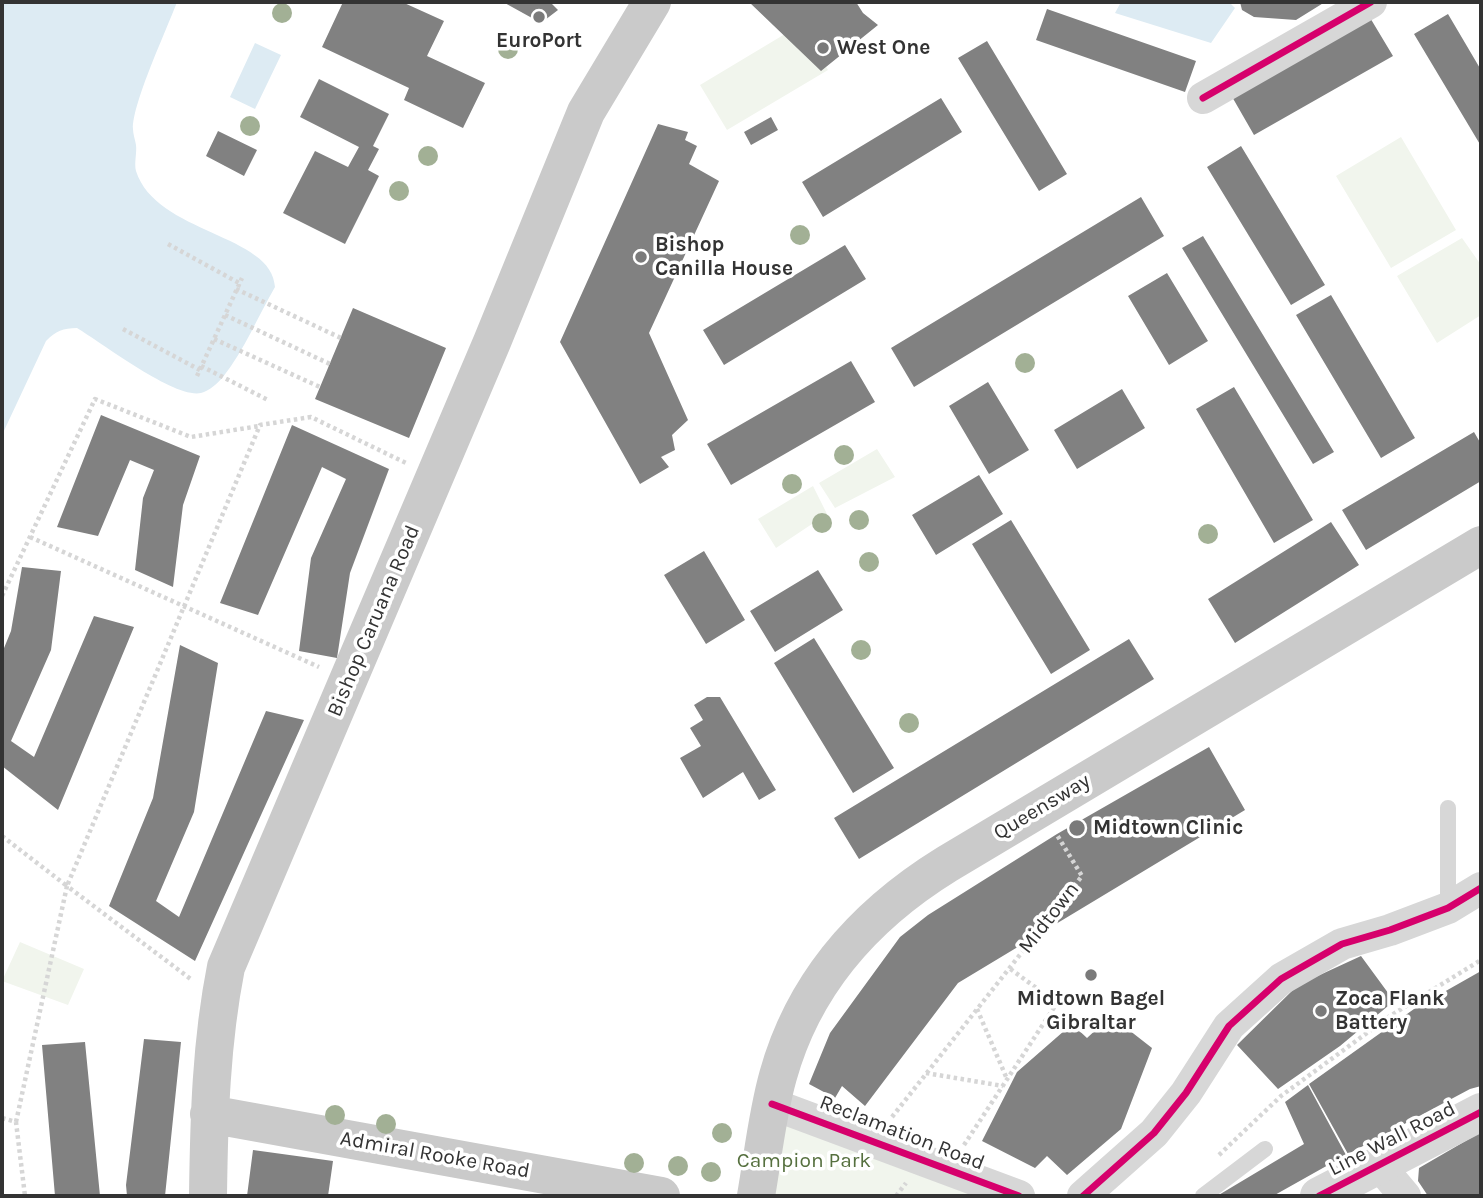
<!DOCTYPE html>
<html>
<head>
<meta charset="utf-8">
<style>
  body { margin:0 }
  #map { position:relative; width:1483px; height:1198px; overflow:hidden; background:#fff; font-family:Karla,sans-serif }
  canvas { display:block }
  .frame { position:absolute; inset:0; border:4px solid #333; pointer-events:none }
</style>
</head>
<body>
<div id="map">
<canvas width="1483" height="1198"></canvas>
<div class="frame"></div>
</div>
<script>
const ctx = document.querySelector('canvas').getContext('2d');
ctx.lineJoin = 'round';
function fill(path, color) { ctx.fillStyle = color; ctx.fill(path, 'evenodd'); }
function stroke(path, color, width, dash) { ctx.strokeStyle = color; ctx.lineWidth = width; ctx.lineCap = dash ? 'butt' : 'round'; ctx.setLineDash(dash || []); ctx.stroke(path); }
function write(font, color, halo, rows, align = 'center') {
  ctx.font = font + ' Karla,sans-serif'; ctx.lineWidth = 7; ctx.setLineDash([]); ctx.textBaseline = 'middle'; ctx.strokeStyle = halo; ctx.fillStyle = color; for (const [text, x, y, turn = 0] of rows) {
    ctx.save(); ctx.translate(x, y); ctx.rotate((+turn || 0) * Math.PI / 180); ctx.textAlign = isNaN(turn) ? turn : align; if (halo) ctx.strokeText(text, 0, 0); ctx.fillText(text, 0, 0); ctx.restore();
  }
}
const green = new Path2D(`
  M800,25L828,70L727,130L700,85Z
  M1401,137L1456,230L1391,268L1336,176Z
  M1462,238L1481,265V315L1437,343L1397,276Z
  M877,449L895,477L835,508L819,483Z
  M813,486L827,514L776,548L758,519Z
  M20,942L84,969L68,1005L2,981Z
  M778,1117L997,1196H760Z`);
const water = new Path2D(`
  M2,2H177C167,29 132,104 133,129C133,134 135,139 136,145C137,153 134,163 136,171C156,234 273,234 275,287C258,316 244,351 223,377C218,383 209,391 201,393C175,399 102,343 77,328C63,328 56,331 46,341L2,435Z
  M1121,2H1229L1235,8L1211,43L1115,13Z
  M255,43L281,55L255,109L230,97Z`);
const building = new Path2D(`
  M343,2H402L444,21L427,56L485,83L463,128L404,100L409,88L322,47Z
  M503,2H550L558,10L541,23Z
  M749,2H856L863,13L878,25L821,71Z
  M1240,2H1325L1296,20L1254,17L1242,10Z
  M1047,9L1196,61L1185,92L1036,40Z
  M1448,14L1481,70V146L1414,34Z
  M1369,16L1393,56L1254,135L1231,95Z
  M987,41L1067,174L1039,191L958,58Z
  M319,79L389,114L373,146L379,149L368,170L379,176L345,244L283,213L315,151L348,167L359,147L300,117Z
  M941,98L962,132L823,217L802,182Z
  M771,117L778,130L751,145L744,132Z
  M658,124L688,132L685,140L697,146L689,164L719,181L649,333L688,420L672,435L675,450L661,457L669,467L640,484L560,342Z
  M218,131L257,150L244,176L206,156Z
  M1241,146L1325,285L1291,305L1207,167Z
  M1141,197L1164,236L914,387L891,348Z
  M1203,236L1334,452L1313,464L1182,248Z
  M845,245L866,279L724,365L703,330Z
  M1167,273L1208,341L1169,365L1128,296Z
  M1331,295L1415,438L1381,458L1296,315Z
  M353,308L446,348L409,438L315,399Z
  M851,361L875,402L731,485L707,444Z
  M988,382L1029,450L989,474L949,406Z
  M1234,387L1313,520L1274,543L1196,409Z
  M1122,389L1145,428L1077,469L1054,430Z
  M101,415L200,456L183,505L173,587L135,570L143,498L154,470L130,460L98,536L57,527Z
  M292,425L389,469L350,573L337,658L299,651L311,558L346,479L322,467L258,615L220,603Z
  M1474,432L1481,444V481L1366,550L1342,510Z
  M979,475L1003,514L936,555L912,515Z
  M1011,520L1090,650L1051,674L972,544Z
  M1331,522L1359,565L1235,643L1208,599Z
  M704,551L745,620L706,644L664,575Z
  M22,567L61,571L51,650L11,741L34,757L94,616L134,627L58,810L2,766V653L11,631Z
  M818,570L843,610L775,652L750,611Z
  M814,638L894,768L853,793L774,663Z
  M1129,639L1154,679L859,859L834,818Z
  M180,645L218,663L194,812L156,901L179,917L266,711L304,720L195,961L109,906L153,798Z
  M707,697H720L776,790L759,800L743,772L703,798L680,758L701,746L690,728L703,720L694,705Z
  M1209,747L1245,810L958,983L865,1106L842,1086L835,1098L809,1084L830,1033L900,937L928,915L1057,834Z
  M1361,956L1394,1001L1340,1046L1278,1089L1237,1045L1298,985Z
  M1481,971V1086L1470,1089L1348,1154L1309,1084L1414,1009Z
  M1111,1016L1152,1048L1121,1129L1067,1175L1047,1156L1035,1168L982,1141L1017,1072L1072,1024L1087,1038Z
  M144,1039L181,1042L165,1196H127L126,1185Z
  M85,1042L100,1196H55L42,1045Z
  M1308,1085L1346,1155L1273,1196H1217L1304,1144L1285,1102Z
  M1481,1132V1196H1428L1418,1181L1419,1168Z
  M253,1150L333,1161L328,1196H247Z`);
const path = new Path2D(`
  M168,244L239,283
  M236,289L341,338
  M225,315L330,364
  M123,329L200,370
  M214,339L320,387
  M201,366L268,400
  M197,376L242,278
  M30,537L319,667
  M2,596L95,399L191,437L259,426
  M2,836L67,886L260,425L311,417L406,463
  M977,1009L1007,1079
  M926,1073L1003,1086
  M892,1117L1082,876L1057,835
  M2,1118L16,1122L25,1196
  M16,1122L67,886L192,980
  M964,1145L1057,1003L1009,968
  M1219,1155L1281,1096L1390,1016L1481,960
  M896,1196L906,1183`);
const service = new Path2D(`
  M1448,908V808
  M1203,1196L1265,1149`);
const minor = new Path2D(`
  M1203,98L1371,2
  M772,1104L1019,1196
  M1379,1165L1405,1196
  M1083,1196L1154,1133L1186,1093L1229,1026L1281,979L1342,944L1390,930L1448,908L1481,888`);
const tertiary = new Path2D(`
  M1319,1196L1481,1112`);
const primary = new Path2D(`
  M209,1114L661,1196
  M208,1196C209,1118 211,1043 226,967L492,342L586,112L652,2
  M756,1196C763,1156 767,1115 778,1076C804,982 866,914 947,864L1481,545`);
const cycleway = new Path2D(`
  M1203,98L1371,2
  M772,1104L1019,1196
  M1083,1196L1154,1133L1186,1093L1229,1026L1281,979L1342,944L1390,930L1448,908L1481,888
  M1319,1196L1481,1112`);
const trees = [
  [282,13],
  [508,49],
  [250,126],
  [428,156],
  [399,191],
  [800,235],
  [1025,363],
  [844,455],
  [792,484],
  [859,520],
  [822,523],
  [1208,534],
  [869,562],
  [861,650],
  [909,723],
  [335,1115],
  [386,1124],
  [722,1133],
  [634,1163],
  [678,1166],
  [711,1172]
];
const markers = [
  [539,17,7,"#7a7a7a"],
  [823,48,7,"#7a7a7a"],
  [641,257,7,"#7a7a7a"],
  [1077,828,9,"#7a7a7a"],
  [1091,975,7,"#7a7a7a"],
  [1321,1011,7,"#7a7a7a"]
];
const poiNames = [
  ["EuroPort",539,41,"center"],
  ["West One",837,48],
  ["Bishop",655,245],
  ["Canilla House",655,269],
  ["Midtown Clinic",1093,828],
  ["Midtown Bagel",1091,999,"center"],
  ["Gibraltar",1091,1023,"center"],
  ["Zoca Flank",1335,999],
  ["Battery",1335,1023]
];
const streetNames = [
  ["Bishop Caruana Road",374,621,-67],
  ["Queensway",1042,807,-31],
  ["Midtown",1049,918,-52],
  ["Reclamation Road",902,1133,21],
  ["Line Wall Road",1392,1139,-27],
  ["Admiral Rooke Road",435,1155,10]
];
const parkNames = [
  ["Campion Park",804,1161]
];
fill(green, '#f1f5ed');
fill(water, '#ddebf3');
fill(building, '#818181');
stroke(path, '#d6d6d6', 4.5, [3.5, 3.5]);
stroke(service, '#d7d7d7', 16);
stroke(minor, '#d7d7d7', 32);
stroke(tertiary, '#d7d7d7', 38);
stroke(primary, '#cacaca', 38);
stroke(cycleway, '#d6006c', 7);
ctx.fillStyle = '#a2b095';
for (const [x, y] of trees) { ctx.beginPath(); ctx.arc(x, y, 10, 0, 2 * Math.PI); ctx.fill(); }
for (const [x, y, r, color] of markers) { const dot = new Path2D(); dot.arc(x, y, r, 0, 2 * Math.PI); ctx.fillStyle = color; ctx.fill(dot); stroke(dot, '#fff', 2.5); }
write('bold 21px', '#333', '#fff', poiNames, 'left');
write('21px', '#333', '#fff', streetNames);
write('21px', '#56703f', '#fff', parkNames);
</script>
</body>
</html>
